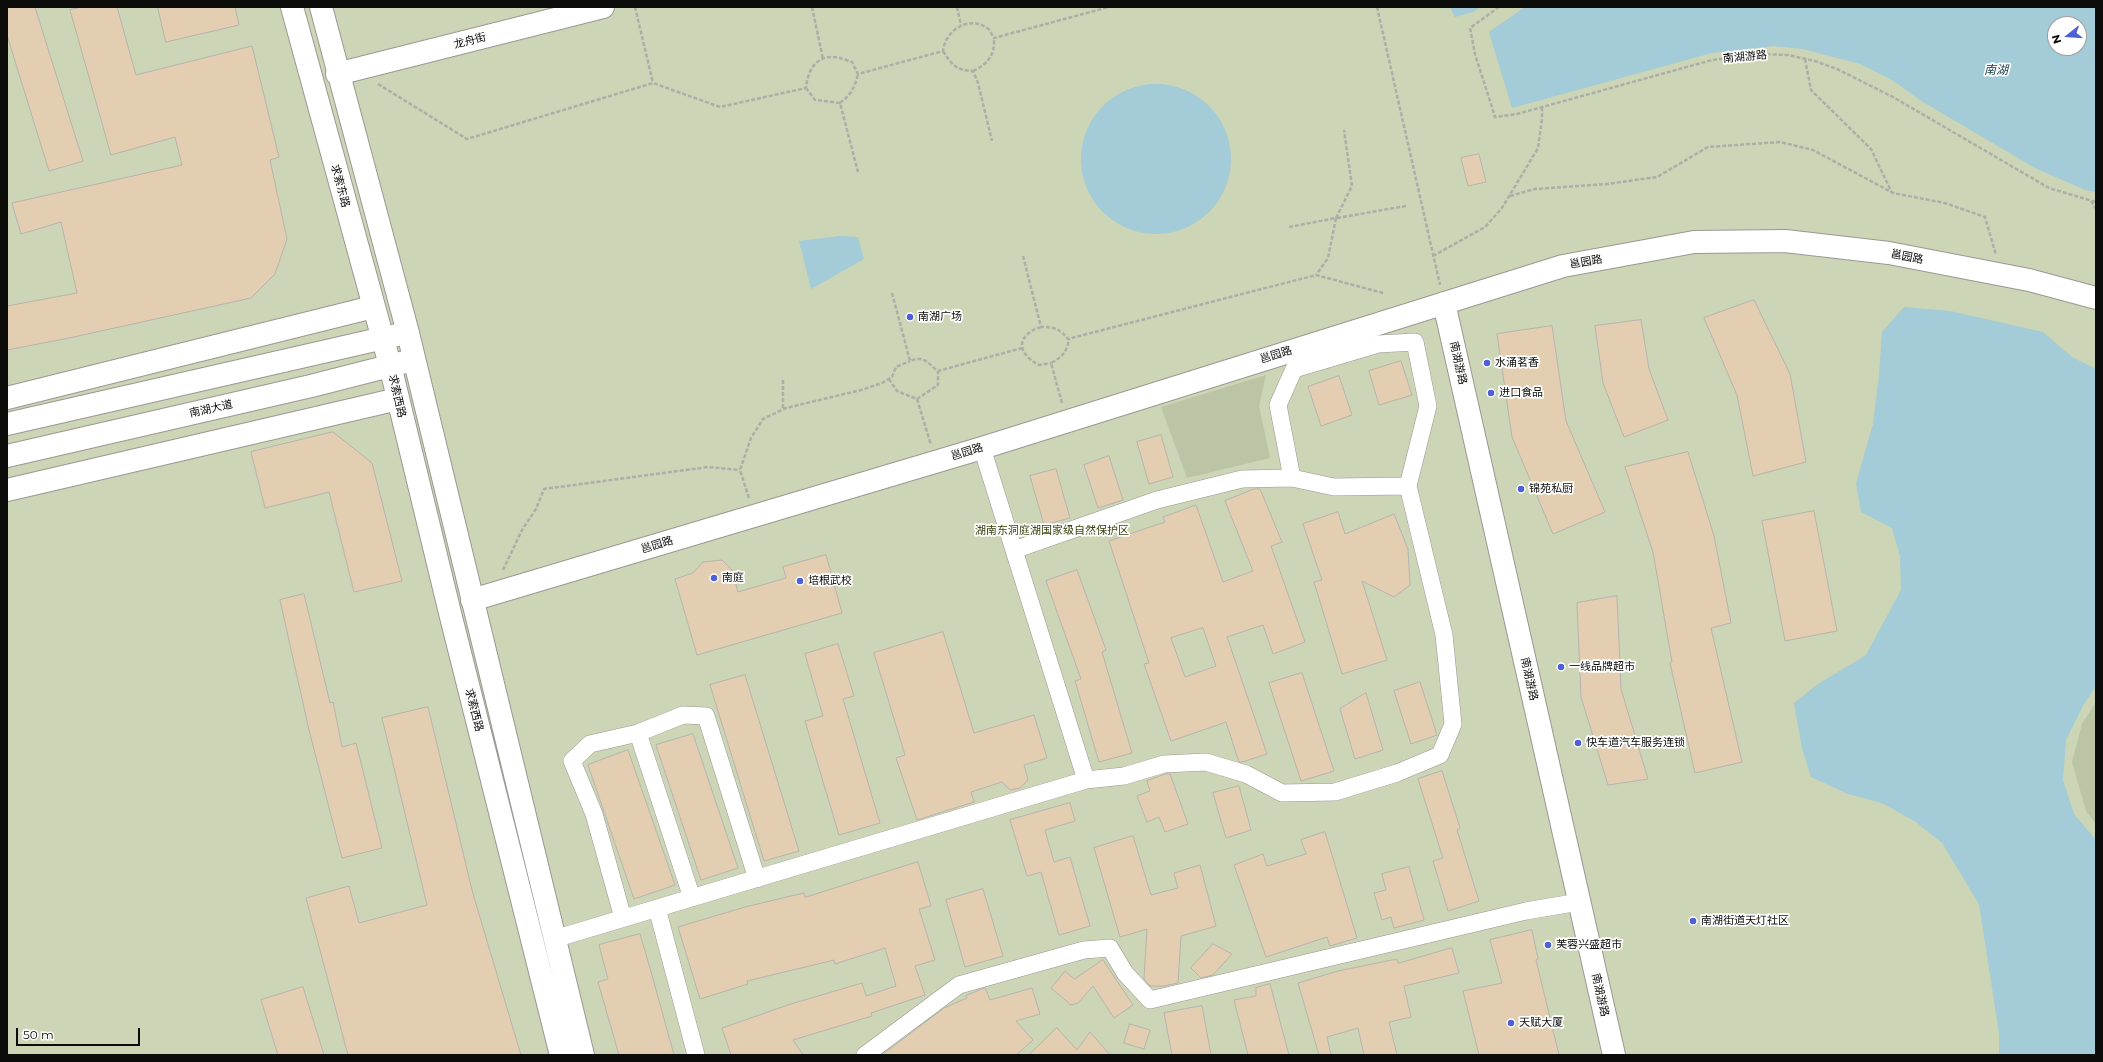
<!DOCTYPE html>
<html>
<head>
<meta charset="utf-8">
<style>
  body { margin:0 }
  #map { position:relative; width:2103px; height:1062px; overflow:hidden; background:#f6f5ee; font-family:Montserrat,sans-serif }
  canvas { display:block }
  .frame { position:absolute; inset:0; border:8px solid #0c0c0a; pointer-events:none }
  .north { position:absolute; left:2047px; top:16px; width:40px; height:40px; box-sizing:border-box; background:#fff; border:1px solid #9e9e9d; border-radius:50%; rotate:253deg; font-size:11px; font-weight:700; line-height:16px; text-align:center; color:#0c0c0a }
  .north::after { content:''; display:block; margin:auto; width:14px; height:18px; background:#4d60d6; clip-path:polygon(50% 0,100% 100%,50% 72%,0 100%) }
  .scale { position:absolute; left:16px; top:1028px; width:124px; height:18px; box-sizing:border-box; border:2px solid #0c0c0a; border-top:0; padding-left:5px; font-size:12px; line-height:14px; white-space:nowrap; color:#0c0c0a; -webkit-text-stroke:3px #fff; paint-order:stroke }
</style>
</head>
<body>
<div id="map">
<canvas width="2103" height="1062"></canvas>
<div class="frame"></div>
<div class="north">N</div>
<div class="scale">50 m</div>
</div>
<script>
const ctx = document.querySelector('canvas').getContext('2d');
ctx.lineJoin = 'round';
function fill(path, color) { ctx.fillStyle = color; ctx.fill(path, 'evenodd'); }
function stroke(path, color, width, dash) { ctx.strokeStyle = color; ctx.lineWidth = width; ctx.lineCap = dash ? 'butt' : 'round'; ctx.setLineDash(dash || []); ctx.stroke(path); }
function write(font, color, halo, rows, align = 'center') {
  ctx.font = font + ' Montserrat,"Noto Sans SC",sans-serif'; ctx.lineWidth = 3.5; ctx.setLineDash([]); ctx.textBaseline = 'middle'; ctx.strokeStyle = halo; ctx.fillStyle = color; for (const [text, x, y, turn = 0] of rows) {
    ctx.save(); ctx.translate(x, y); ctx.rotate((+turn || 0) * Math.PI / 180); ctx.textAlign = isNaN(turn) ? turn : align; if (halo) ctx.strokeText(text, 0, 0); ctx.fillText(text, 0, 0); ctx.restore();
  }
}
const green = new Path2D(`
  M7,7H2096V1055H7ZM2055,24H2079V48H2055Z`);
const forest = new Path2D(`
  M1266,375L1259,406L1270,458L1187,478L1161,407Z
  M2096,702V824L2086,811L2072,762L2082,724Z`);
const water = new Path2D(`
  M1450,7H1481L1473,12L1455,17Z
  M1525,7H2096V192L2085,190L2035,168L1923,102L1892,80L1860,64L1803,49L1774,46L1712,53L1512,108L1489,32ZM2055,24H2079V48H2055Z
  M1081 159a75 75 0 1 1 150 0a75 75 0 1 1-150 0Z
  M840,236L858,237L864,259L811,289L799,241Z
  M1904,307L1950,311L2043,332L2072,357L2096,369V686L2084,704L2066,740L2063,780L2074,814L2096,840V1055H1999V1033L1979,904L1942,843L1916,822L1882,803L1848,794L1811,777L1802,748L1794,703L1818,684L1866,655L1901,590L1900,556L1892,528L1861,512L1856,483L1873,424L1879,376L1882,332Z`);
const building = new Path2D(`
  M7,7H35L83,161L49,171L7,35Z
  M82,7H117L136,75L252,46L279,157L270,160L287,239L275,274L251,298L69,338L7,350V306L77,293L61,222L21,234L12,203L182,165L175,137L111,155L70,10Z
  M158,7H235L239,25L166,42Z
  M1479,154L1486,182L1468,186L1461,158Z
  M1754,300L1790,374L1806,462L1753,476L1737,395L1704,318Z
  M1641,320L1649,369L1668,420L1624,437L1603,383L1595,326Z
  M1552,326L1566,421L1605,512L1553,534L1512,437L1497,334Z
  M1401,361L1412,395L1379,405L1369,371Z
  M1339,376L1352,415L1321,426L1308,387Z
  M333,432L372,463L402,581L354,592L329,492L265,508L251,452Z
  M1161,435L1173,477L1149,484L1137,442Z
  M1688,452L1714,536L1731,623L1711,628L1742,762L1695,773L1670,663L1672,662L1653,552L1625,467Z
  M1109,456L1123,500L1098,508L1084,465Z
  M1056,469L1070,518L1044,525L1030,476Z
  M1254,489H1260L1282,542L1271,546L1305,642L1273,654L1263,625L1227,637L1267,754L1242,762H1239L1226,722L1171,741L1144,664L1149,663L1109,541L1165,522L1163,517L1196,505L1223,582L1253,571L1225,501ZM1203,628L1216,666L1185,677L1171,638Z
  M1814,511L1837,631L1785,641L1762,521Z
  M1338,512L1345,534L1394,514L1408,549L1410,585L1394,597L1362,581L1387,660L1342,674L1314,582L1322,580L1303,524Z
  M826,555L842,613L697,655L675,579L693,573L703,562L722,560L732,570L738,592L786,578L783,567Z
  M1077,570L1106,650L1102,652L1132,753L1099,762L1075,681L1081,679L1046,581Z
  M304,594L330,703L333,702L342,747L356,743L382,848L342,858L309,730L280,600Z
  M1617,596L1621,689L1648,779L1608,785L1581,697L1577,603Z
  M943,632L974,733L1034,715L1047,758L1024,765L1028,780L1020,788L1010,790L1002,782L971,792L974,802L917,820L896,758L905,755L874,653Z
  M838,644L854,696L843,699L880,823L839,835L805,721L823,716L805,654Z
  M1302,673L1334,771L1301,781L1269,683Z
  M745,675L799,851L764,861L710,685Z
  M1420,682L1437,735L1411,744L1394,691Z
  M1366,693L1383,750L1355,759L1340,709Z
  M428,707L473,894L521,1055H348L306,898L349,886L359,923L427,905L382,718Z
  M693,734L738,868L701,880L656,745Z
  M628,750L675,885L634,899L588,765Z
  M1442,771L1460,828L1457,830L1479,901L1448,911L1433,861L1443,858L1418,779Z
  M1166,774H1170L1188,824L1165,832L1159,817L1147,822L1137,796L1150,791L1147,781Z
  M1239,786L1251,830L1226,838L1213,793Z
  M1070,803L1075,821L1045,830L1054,862L1070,857L1090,926L1059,935L1041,872L1027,876L1010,820Z
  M1325,832L1357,938L1330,946L1327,937L1266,957L1234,865L1263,854L1267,866L1306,854L1301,840Z
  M1133,836L1151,895L1178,888L1174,873L1200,865L1216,926L1181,936L1178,983L1164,986H1150L1144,979L1147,929L1120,937L1094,848Z
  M918,862L931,906L919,909L935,960L915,966L925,995L871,1013L872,1016L793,1040L803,1055H731L722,1028L791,1004L862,983L866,996L896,986L885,948L835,964L834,960L747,981L748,984L700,999L678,927L745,907L804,893L805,897Z
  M1409,867L1424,920L1394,928L1391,917L1382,920L1374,893L1386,890L1382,874Z
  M983,889L1003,956L965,967L946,900Z
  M1532,930L1538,959L1536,960L1559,1055H1479L1463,991L1502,983L1490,940Z
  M640,934L650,968L674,1055H619L598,982L608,979L599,945Z
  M1213,944L1232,954L1213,975L1201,978L1191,968Z
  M1452,948L1459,973L1404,986L1411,1017L1389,1022L1397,1055H1364L1358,1028L1327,1037L1331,1055H1319L1298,983L1338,971L1397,959L1398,963Z
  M1103,960L1133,1005L1114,1018L1093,986L1078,1003L1071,1005L1051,988L1065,971L1074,979Z
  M1270,984L1289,1055H1248L1234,1000L1256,996V988Z
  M303,987L324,1055H278L261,1000Z
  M985,988L990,1000L1032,988L1040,1014L1016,1021L1033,1040L1016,1055H882L944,1008L967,998L966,996Z
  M1202,1006L1211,1055H1172L1164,1013Z
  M1130,1024L1150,1030L1144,1049L1124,1043Z
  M1057,1028L1077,1050L1090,1032L1110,1055H1029Z`);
const path = new Path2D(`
  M635,7L653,83
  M812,7L823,59
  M957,7L961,25
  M1377,7L1440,285
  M1499,7L1470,28L1475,54L1495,117L1517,114L1712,60L1761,54L1788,55L1815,61L1837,69L1893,97L2049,188L2096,202
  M943,51C951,64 957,71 973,71L978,83L992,141
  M1805,59L1811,90L1871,149L1892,193
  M973,71C988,64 995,55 994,38
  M378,84L467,139L653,83L720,107L806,88C807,73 815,56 833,57C839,57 846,60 852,62L858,74L943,51C945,31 968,15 987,28C990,30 992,35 994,38L1109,7
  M806,88L815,100L840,103L858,172
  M840,103C851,95 855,87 858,74
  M1510,196L1535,189L1607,184L1657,177L1708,147L1780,142L1813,150L1893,193L1945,203L1985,217L1996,255
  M2091,201L2096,209
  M1336,218L1352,186L1344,130
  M1337,218L1406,206
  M1289,227L1336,218L1328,258L1316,275
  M1023,256L1041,327C1055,327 1060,329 1068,339L1316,275L1383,293
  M1433,256L1485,227L1502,208L1538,148L1542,119V107
  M892,293L910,361C925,355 928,364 938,371L1022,348
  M1041,327C1016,335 1016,353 1039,365L1051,363
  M889,379L897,391L917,399L931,445
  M783,380V409
  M917,399L938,385V371
  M1062,403L1051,363C1062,357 1067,352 1069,339
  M749,498L740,470L751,438L763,419L786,408L861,390L882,383L892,377L896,367L910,361
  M503,570L522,530L536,509L544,489L708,467L740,470`);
const street = new Path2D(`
  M1292,478L1278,405L1294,369L1378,344L1415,342L1428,406L1408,486
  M1014,550L1157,500L1242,479L1292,478L1334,487L1408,486L1444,635L1453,724L1440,755L1397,773L1335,792L1282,793L1246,774L1206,762L1164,764L1124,776L1086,780
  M638,733L692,898
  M657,908L696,1055
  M623,918L594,814L572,761L590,744L638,733L683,715L706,716L757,879
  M554,939L1086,780L982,448
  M865,1055L959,985L1084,950L1110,948L1125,973L1150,1000L1526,911L1579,902`);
const secondary = new Path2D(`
  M337,74L603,7
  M1444,303L1614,1055
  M7,398L373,307
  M7,490L398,399
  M472,600L982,448L1563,266L1694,242L1785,241L1889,253L2029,280L2096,298`);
const primary = new Path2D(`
  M292,7L390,365L450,613L561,1055
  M321,7L408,333L583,1055
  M7,424L397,335
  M7,456L311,386L405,362`);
const markers = [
  [910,317,4,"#4d60d6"],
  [1487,363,4,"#4d60d6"],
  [1491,393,4,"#4d60d6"],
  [1521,489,4,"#4d60d6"],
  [714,578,4,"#4d60d6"],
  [800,581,4,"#4d60d6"],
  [1561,667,4,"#4d60d6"],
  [1578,743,4,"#4d60d6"],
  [1693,921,4,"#4d60d6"],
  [1548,945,4,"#4d60d6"],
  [1511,1023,4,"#4d60d6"]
];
const streetNames = [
  ["龙舟街",470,41,-14],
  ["南湖游路",1745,57,-5],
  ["求索东路",340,186,75],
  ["邕园路",1907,257,11],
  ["邕园路",1586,262,-10],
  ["邕园路",1276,355,-17],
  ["南湖游路",1458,363,77],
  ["求索西路",397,396,77],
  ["南湖大道",211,409,-13],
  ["邕园路",967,452,-17],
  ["邕园路",657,545,-17],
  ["南湖游路",1529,679,77],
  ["求索西路",474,710,76],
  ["南湖游路",1600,995,77]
];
const poiNames = [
  ["南湖广场",918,317],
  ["水涌茗香",1495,363],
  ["进口食品",1499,393],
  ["锦苑私厨",1529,489],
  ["南庭",722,578],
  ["培根武校",808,581],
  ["一线品牌超市",1569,667],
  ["快车道汽车服务连锁",1586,743],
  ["南湖街道天灯社区",1701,921],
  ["芙蓉兴盛超市",1556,945],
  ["天赋大厦",1519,1023]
];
const parkNames = [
  ["湖南东洞庭湖国家级自然保护区",1052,531]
];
const waterNames = [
  ["南湖",1996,70]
];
fill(green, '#ccd5b5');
fill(forest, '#bbc4a4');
fill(water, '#a3cbd8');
fill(building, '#e4ceb1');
stroke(building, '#b8b4af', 1);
stroke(street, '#9a9893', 18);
stroke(secondary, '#9a9893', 24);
stroke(primary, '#9a9893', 24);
stroke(path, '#aeaea8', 2.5, [4, 2]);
stroke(street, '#fff', 17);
stroke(secondary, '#fff', 22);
stroke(primary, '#fff', 22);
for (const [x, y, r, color] of markers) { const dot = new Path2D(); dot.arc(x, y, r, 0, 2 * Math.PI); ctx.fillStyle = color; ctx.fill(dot); stroke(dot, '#fff', 1.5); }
write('11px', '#0c0c0a', '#fff', streetNames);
write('11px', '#0c0c0a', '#fff', poiNames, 'left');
write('11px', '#39440e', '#fff', parkNames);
write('italic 12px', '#143a44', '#fff', waterNames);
</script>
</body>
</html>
